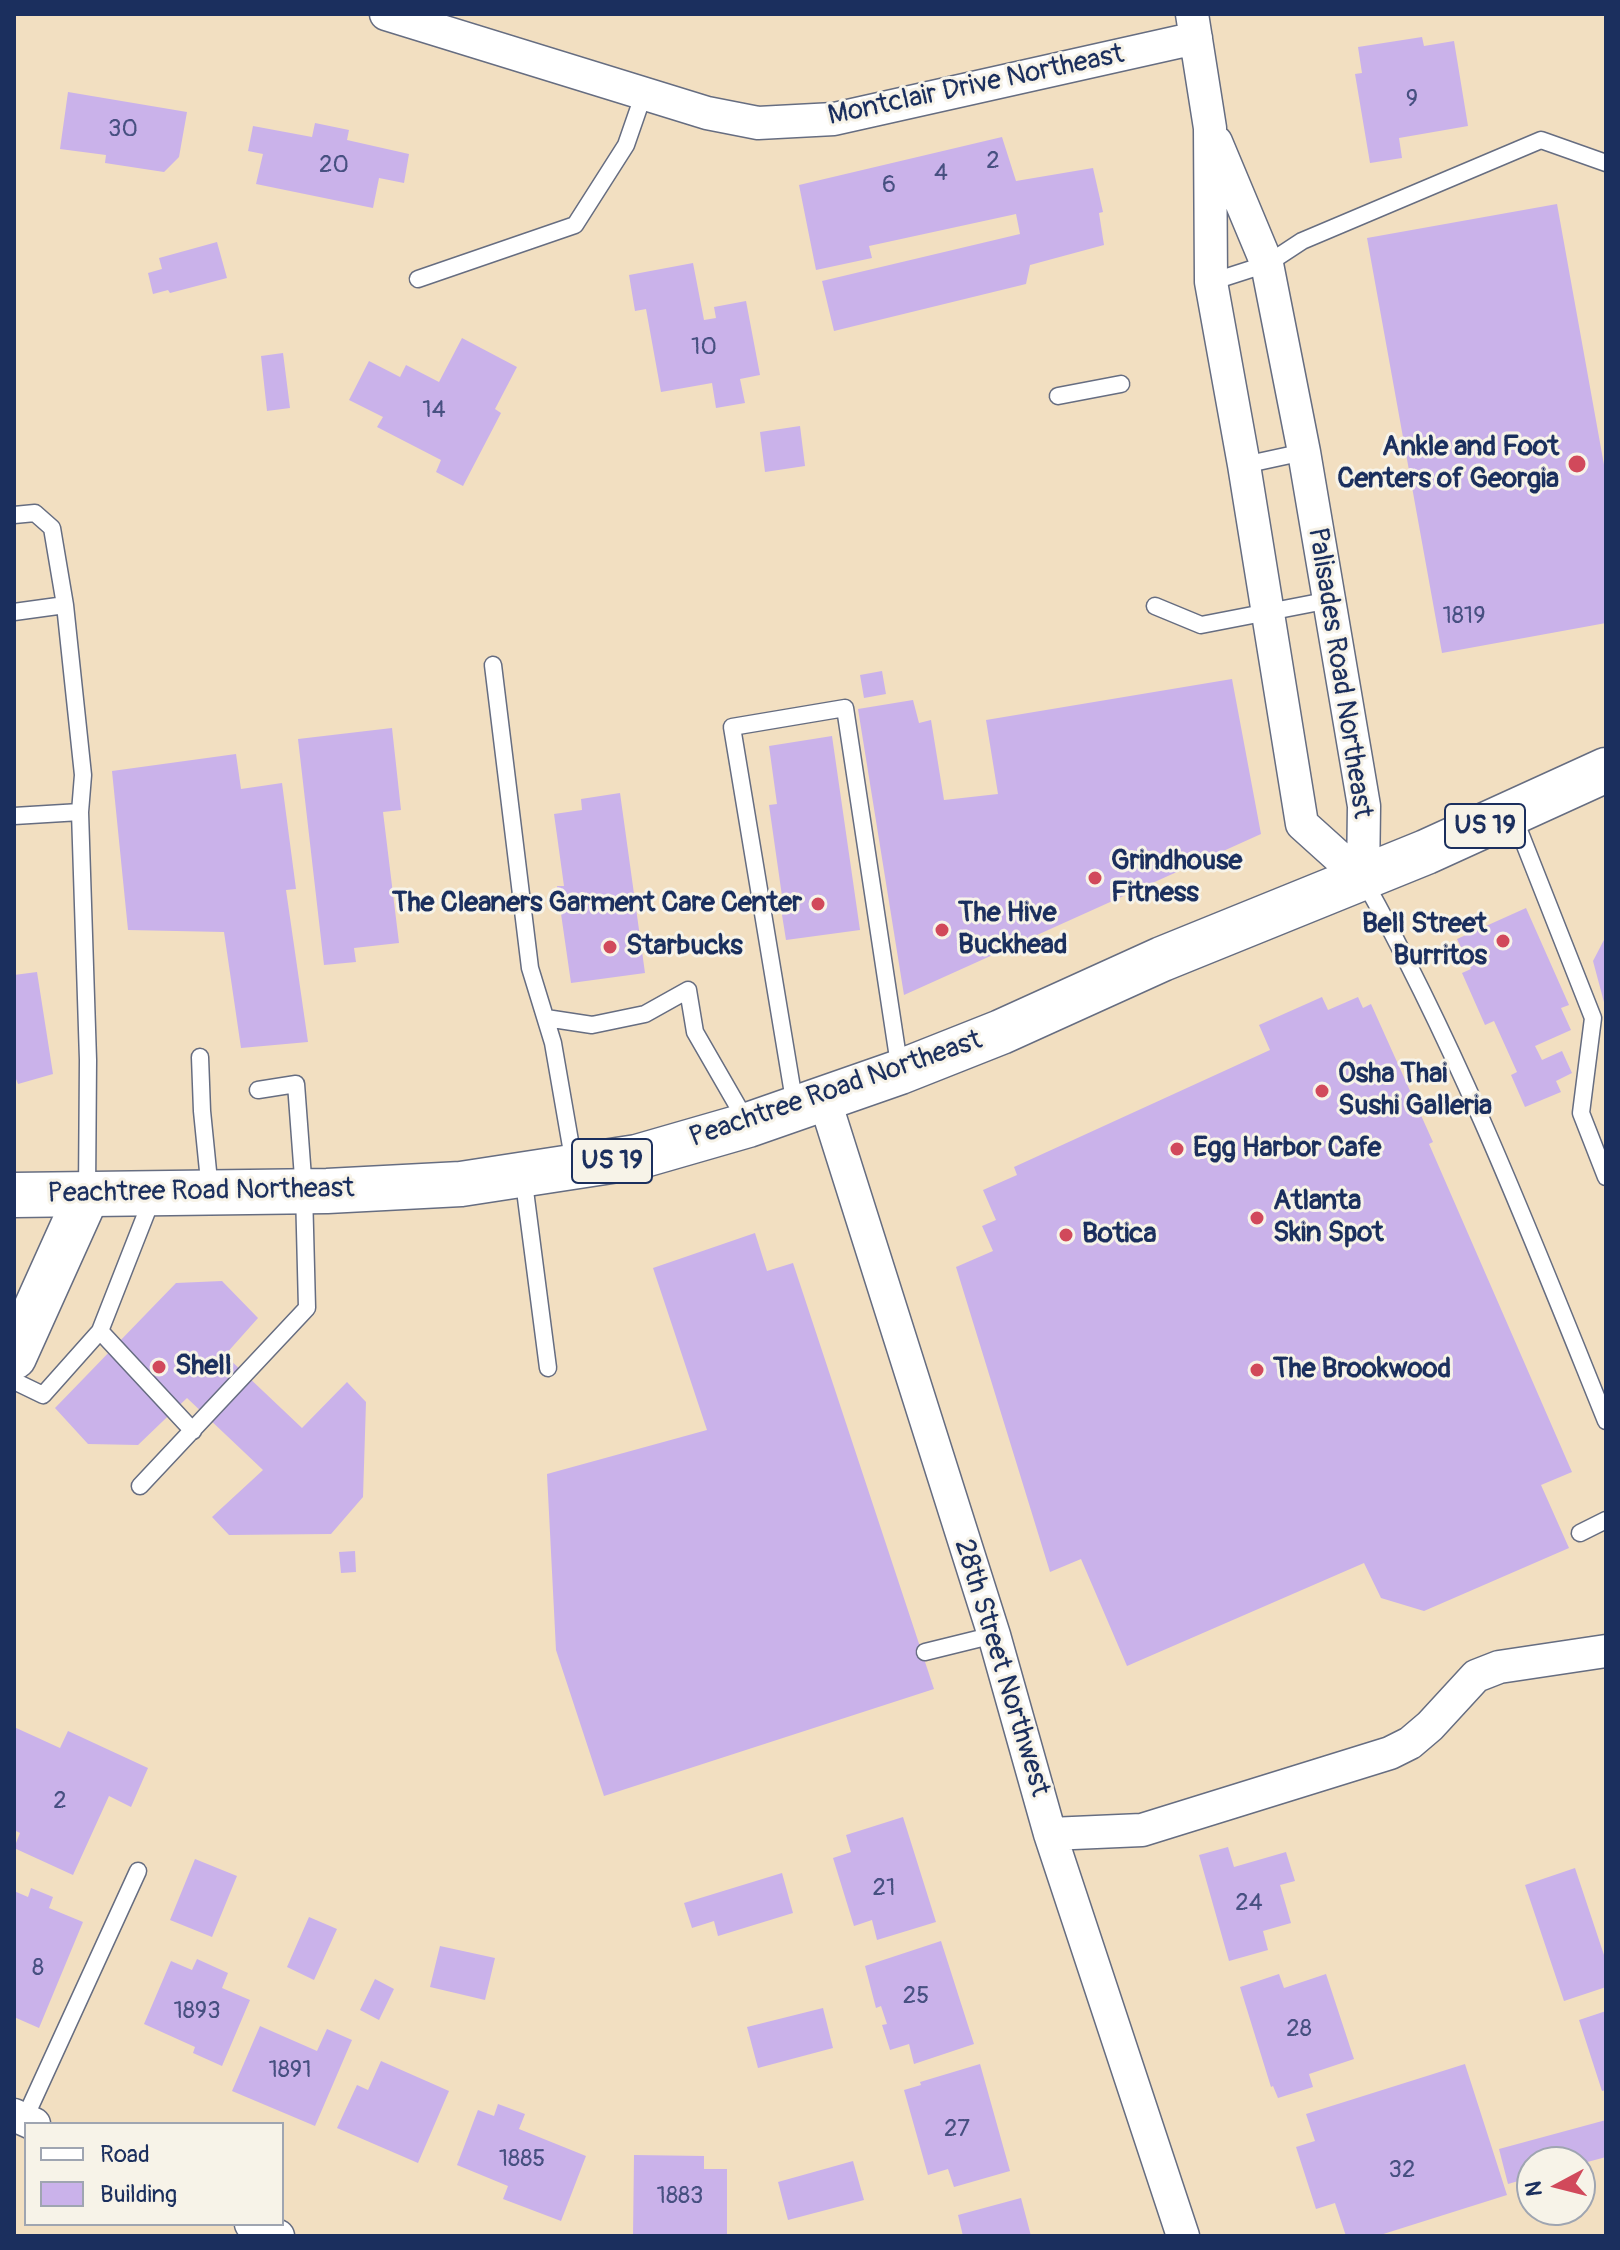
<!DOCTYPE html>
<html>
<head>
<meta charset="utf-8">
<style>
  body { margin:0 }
  #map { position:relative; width:1620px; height:2250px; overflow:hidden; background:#f2dfc1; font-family:Pangolin,sans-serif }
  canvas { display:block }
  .frame { position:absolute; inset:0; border:16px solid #1b2f5e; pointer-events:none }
  .legend { position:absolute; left:24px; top:2122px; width:260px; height:104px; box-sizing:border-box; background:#f7f3e8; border:2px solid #9fa5b1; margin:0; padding:10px 14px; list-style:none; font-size:24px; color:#1b2f5e }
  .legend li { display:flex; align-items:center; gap:16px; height:40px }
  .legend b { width:40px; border:2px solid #9fa5b1 }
  .north { position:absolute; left:1516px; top:2146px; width:80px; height:80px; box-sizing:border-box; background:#f7f3e8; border:2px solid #9fa5b1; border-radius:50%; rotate:263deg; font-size:22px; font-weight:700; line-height:32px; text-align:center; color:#1b2f5e }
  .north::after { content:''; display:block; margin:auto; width:28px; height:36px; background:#d1495b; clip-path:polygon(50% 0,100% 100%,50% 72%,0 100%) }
</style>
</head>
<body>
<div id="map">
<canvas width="1620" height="2250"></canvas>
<div class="frame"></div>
<ul class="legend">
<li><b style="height:10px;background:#fff"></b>Road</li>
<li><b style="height:22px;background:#cab2ea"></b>Building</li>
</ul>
<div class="north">N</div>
</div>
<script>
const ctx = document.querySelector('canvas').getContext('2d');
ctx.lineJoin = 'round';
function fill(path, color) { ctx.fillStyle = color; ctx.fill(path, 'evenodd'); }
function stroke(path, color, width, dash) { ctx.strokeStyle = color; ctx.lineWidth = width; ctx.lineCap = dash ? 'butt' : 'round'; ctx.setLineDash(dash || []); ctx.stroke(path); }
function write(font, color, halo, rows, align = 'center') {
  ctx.font = font + ' Pangolin,sans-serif'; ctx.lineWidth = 6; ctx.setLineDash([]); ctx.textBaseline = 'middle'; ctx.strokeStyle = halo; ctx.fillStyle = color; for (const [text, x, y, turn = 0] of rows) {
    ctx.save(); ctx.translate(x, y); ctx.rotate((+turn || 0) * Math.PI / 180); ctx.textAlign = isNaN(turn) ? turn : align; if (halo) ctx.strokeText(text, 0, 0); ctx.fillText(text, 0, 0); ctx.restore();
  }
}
const building = new Path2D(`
  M1422,37L1424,46L1454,41L1468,126L1399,138L1402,158L1370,163L1355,74L1362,73L1358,47Z
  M68,92L187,112L179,157L164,172L105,163L106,155L60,149Z
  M315,123L349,130L347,140L409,154L404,183L379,178L373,208L256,184L263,154L248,151L253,126L312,137Z
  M1002,137L1016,181L1093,168L1103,212L1099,213L1104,245L1030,265L1026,284L834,331L822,281L1020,234L1016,214L869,246L872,258L816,270L799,185Z
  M1557,204L1606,476V623L1442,653L1367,238Z
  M217,242L227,278L170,293L168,290L153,294L148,273L162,269L159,258Z
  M693,263L704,320L716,318L714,307L746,301L760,375L740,379L745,403L716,408L712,383L661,392L646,309L635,311L629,275Z
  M462,338L517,367L495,409L501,413L463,486L436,472L441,460L377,427L383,417L349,400L369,361L400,377L406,365L439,382Z
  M283,353L290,408L267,411L261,356Z
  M800,426L805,466L765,472L760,432Z
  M882,671L886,694L864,698L860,675Z
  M1232,679L1261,834L904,995L858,709L913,700L919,723L931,720L944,800L998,794L986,720Z
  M392,728L401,810L383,812L399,943L354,948L356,962L324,965L298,739Z
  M832,736L860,930L786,940L779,896H782L769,805L777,804L769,746Z
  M236,754L241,789L282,783L296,889L286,890L308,1042L241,1048L224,932L128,930L112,771Z
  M620,793L645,973L571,983L557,886H564L554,814L582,810L581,799Z
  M1526,908L1569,1005L1561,1008L1571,1030L1535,1046L1542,1060L1562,1051L1572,1073L1556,1081L1561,1092L1525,1107L1511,1075L1517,1072L1494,1021L1485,1025L1462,973L1471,969L1457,939Z
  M1606,936V1006H1605L1593,961Z
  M37,972L53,1074L18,1084L14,1074V975Z
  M1322,997L1328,1010L1358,997L1363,1008L1371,1004L1433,1142L1429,1144L1572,1472L1541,1485L1569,1548L1424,1611L1381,1598L1364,1563L1127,1666L1081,1559L1050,1572L956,1267L993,1251L982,1226L996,1220L983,1190L1017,1175L1014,1167L1270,1050L1259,1025Z
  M755,1233L767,1271L793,1263L934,1689L604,1796L556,1650L547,1474L707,1430L653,1268Z
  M222,1281L258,1318L225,1355L302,1428L347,1382L366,1402L363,1497L331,1534L229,1535L212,1517L263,1470L187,1398L138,1445L88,1444L55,1408L176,1283Z
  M355,1551L356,1572L341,1573L339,1552Z
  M14,1727L60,1748L68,1731L148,1768L131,1807L109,1796L73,1875L14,1848L20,1833L14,1830Z
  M903,1817L936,1922L877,1940L872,1920L854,1926L833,1858L851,1852L846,1835Z
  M1228,1847L1234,1867L1286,1852L1295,1881L1280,1885L1291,1923L1263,1931L1268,1950L1229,1961L1199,1855Z
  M195,1859L237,1876L212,1937L170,1920Z
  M1575,1868L1606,1961V1987L1564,2001L1525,1885Z
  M782,1873L793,1913L718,1936L714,1921L692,1928L684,1903Z
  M31,1888L53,1897L49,1908L83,1922L39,2028L14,2017V1891L28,1897Z
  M309,1917L337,1929L314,1980L287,1967Z
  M941,1941L974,2044L914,2064L909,2044L890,2050L882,2025L887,2024L881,2006L876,2008L865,1966Z
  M440,1946L495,1958L485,2000L430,1987Z
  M197,1959L228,1973L222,1988L250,2000L222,2066L193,2053L195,2047L144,2024L171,1961L192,1970Z
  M1279,1974L1284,1988L1326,1974L1354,2059L1309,2074L1313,2087L1278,2098L1273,2086L1271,2087L1240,1987Z
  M375,1979L394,1989L379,2020L360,2010Z
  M823,2008L833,2048L758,2068L747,2027Z
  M1606,2011V2090L1602,2091L1579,2020Z
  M260,2026L317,2051L327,2029L352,2040L315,2126L232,2091Z
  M381,2061L449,2091L418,2163L337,2128L357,2085L368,2090Z
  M980,2064L1010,2171L954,2187L948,2169L928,2175L904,2090L921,2085L920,2082Z
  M1465,2064L1507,2195L1377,2236H1346L1335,2203L1316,2209L1296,2147L1315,2141L1306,2114Z
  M498,2104L525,2114L519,2129L586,2156L561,2221L503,2199L508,2186L457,2165L478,2110L494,2116Z
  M1606,2120V2157L1580,2164V2162H1532V2177L1508,2184L1499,2149Z
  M634,2155L704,2156V2169H727V2236H633Z
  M853,2161L864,2200L788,2220L778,2182Z
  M1021,2198L1031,2236H963L958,2215Z`);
const lane = new Path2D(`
  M418,279L575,225L626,145L644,93
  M1211,282L1267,264L1302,241L1541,140L1606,163
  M1058,396L1121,384
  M1244,465L1304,452
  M14,515L35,513L52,528L65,605L83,775L80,812L14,816
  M1155,606L1201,625L1330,600
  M14,612L65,605
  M493,665L530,968L553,1043L574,1164
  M80,812L88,1060L87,1193
  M1513,815L1593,1018L1581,1113L1606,1177
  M1363,879C1460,1052 1532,1238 1606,1421
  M546,1018L592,1025L645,1014L688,990L695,1032L748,1124
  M200,1057L202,1111L210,1191
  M795,1106L732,727L845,708L900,1071
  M523,1175L548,1368
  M100,1331L193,1431
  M14,1381L43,1395L100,1331L153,1196
  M140,1486L307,1308L304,1191L296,1084L258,1090
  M1580,1533L1606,1520
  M925,1652L994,1635
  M24,2120L138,1871`);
const street = new Path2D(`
  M386,14L707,113L758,123L834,119L1196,38
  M1192,14L1210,128L1211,282L1244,465L1302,824L1363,879
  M1216,142L1267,264L1304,452L1364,806L1363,879
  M824,1098L994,1635L1050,1834L1183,2236
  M1050,1834L1142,1830L1390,1753L1410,1743L1430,1726L1476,1676L1499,1667L1606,1651
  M14,2115L34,2124
  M251,2224L278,2236`);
const secondary = new Path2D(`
  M14,1357L87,1195`);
const highway = new Path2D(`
  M14,1195L327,1191L461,1184L637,1157L748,1125L900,1072L1001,1032L1162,959L1426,852L1606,770`);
const markers = [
  [1577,464,10,"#d1495b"],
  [1095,878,8,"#d1495b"],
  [818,904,8,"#d1495b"],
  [942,930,8,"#d1495b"],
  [1503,941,8,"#d1495b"],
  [610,947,8,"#d1495b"],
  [1322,1091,8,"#d1495b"],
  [1177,1149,8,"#d1495b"],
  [1257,1218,8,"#d1495b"],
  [1066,1235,8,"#d1495b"],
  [159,1367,8,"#d1495b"],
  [1257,1370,8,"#d1495b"]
];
const numberNames = [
  ["9",1412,100],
  ["30",123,130],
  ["2",993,162],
  ["20",334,166],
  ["4",941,174],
  ["6",889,186],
  ["10",704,348],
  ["14",434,411],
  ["1819",1464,617],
  ["2",60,1802],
  ["21",884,1889],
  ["24",1249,1904],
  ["8",38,1969],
  ["25",916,1997],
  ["1893",197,2012],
  ["28",1299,2030],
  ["1891",290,2071],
  ["27",957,2130],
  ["1885",522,2160],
  ["32",1402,2171],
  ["1883",680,2197]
];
const shields = [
  [1485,826,80],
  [612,1161,80]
];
const shieldNames = [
  ["US 19",1485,826],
  ["US 19",612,1161]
];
const streetNames = [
  ["Montclair Drive Northeast",976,86,-12],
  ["Palisades Road Northeast",1339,673,81],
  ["Peachtree Road Northeast",836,1090,-19],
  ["Peachtree Road Northeast",201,1192,-1],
  ["28th Street Northwest",1001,1668,73]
];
const poiNames = [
  ["Ankle and Foot",1559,448,"right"],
  ["Centers of Georgia",1559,480,"right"],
  ["Grindhouse",1111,862],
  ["Fitness",1111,894],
  ["The Cleaners Garment Care Center",802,904,"right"],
  ["The Hive",958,914],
  ["Buckhead",958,946],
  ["Bell Street",1487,925,"right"],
  ["Burritos",1487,957,"right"],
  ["Starbucks",626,947],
  ["Osha Thai",1338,1075],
  ["Sushi Galleria",1338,1107],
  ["Egg Harbor Cafe",1193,1149],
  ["Atlanta",1273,1202],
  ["Skin Spot",1273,1234],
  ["Botica",1082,1235],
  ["Shell",175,1367],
  ["The Brookwood",1273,1370]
];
fill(building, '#cab2ea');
stroke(lane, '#666d81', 19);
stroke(street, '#666d81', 35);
stroke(secondary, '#666d81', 47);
stroke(highway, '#666d81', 47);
stroke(lane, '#fff', 16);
stroke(street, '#fff', 32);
stroke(secondary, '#fff', 44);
stroke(highway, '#fff', 44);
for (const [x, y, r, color] of markers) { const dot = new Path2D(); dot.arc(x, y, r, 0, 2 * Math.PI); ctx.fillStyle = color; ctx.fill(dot); stroke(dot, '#f7f3e8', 3); }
write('24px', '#475081', null, numberNames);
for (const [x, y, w] of shields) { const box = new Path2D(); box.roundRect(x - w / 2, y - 22, w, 44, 6); ctx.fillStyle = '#f7f3e8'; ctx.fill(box); stroke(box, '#1b2f5e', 2); }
write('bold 26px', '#1b2f5e', null, shieldNames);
write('28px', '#1b2f5e', '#f7f3e8', streetNames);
write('bold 28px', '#1b2f5e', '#f7f3e8', poiNames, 'left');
</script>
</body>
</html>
